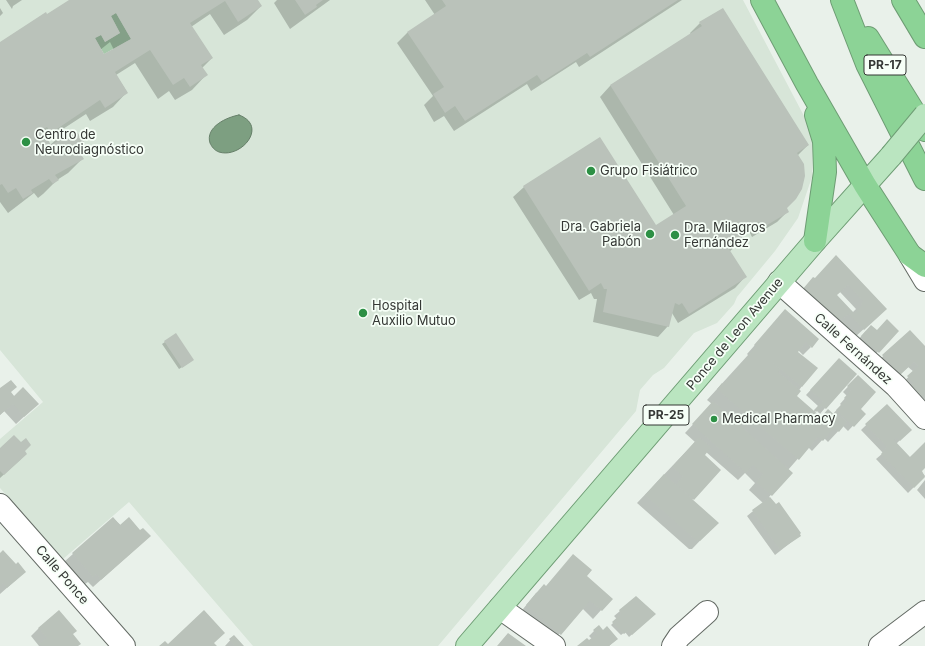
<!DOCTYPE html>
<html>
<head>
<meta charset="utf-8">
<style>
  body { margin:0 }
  canvas { display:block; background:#e9f1ea }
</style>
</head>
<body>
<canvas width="925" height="646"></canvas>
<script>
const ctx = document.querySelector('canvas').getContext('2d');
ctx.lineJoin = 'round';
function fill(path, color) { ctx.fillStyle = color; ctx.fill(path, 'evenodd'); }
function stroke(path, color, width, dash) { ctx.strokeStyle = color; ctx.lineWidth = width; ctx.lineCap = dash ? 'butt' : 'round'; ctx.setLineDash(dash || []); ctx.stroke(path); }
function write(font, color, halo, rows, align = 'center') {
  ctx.font = font + ' Inter,sans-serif'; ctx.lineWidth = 3.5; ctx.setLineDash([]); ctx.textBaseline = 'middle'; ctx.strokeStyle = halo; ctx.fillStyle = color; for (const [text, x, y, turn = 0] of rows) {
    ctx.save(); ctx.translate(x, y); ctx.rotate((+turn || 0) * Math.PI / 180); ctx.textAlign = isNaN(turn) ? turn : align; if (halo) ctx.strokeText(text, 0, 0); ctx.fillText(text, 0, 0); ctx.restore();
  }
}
const built = new Path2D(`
  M0,0H743L804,116L812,139V177L798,218L775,251L737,297L734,304L717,323L694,333L664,368L653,375L640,390L636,411L438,646H253L129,502L63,559L0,488V439L43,402L0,350Z`);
const green = new Path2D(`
  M116,13L131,39L104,54L95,38L101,35L105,42L120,33L111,16Z`);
const water = new Path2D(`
  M239,115C269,126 241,159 219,152C214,150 212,147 210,143C205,127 227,117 239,115Z`);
const shadow = new Path2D(`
  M6,0H22L13,6L12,9Z
  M71,0H257L261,6L247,20L224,35L210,14L191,27L212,58L202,68L206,75L192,90L175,100L169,91L158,99L135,63L116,75L127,92L113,107L90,121L86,114L46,140L50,145L57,139L69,138L83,142L76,149L82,159L68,173L57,180L43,194L38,198L34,193L8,213L0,202V44ZM110,42L114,50L104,56L100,50Z
  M277,0H330L290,29L274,3Z
  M425,0H682L579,67L576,62L531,91L527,84L454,131L444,116L434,122L424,105L433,96L397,43L407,33L435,15Z
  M0,8L3,13L0,16Z
  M700,23L808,145L797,156L786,208L788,211L777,222L752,237L749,231L742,235L744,239L729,252L745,277L735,288L678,323L672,313L668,326L658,337L593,322L597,299H594L591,293L579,300L513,197L524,187L656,227L674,215L600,97L610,86L691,35L690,33Z
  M836,256L877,317L855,337L840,321L835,326L815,279ZM840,292L856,309L852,313L836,295Z
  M785,311L811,347L803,355L798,350L796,352L802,386L795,396L813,412L818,406L806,395L839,359L825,408L820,414L816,410L814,413L820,418L832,415L841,405L840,404L847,396L843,392L858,376L859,409L864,414L848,431L843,426L828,442L824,438L812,451L808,447L788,470L791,473L769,497L799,536L775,555L747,516L763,503L749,490L755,483L745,473L738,480L706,452L703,455L719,470L692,500L717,523L692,549H689L637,503L695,442L685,433L712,404L707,400L748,355L747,354Z
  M866,331H897L873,357L856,342Z
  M910,331L925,348V403L903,382L914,372L908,367L895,379L878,361Z
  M165,342L190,362L179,369L162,344Z
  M0,389L10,392L29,412L16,424L4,411L0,415Z
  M887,405L910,430L896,444L909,458L925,444V467L921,471L925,476L908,493L876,459L883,453L861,430Z
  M0,449L24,451L21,459L0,478Z
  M925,480V499L917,490Z
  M113,518L141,544L93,587L88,582L85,584L64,562Z
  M0,554L15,565L17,579L0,594Z
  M585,576L611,599L593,619L582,608L552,642L519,614L536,593L546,587Z
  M620,611L649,619L629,637L625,632L621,635L611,625L617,619L614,616Z
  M39,628L77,646H39L31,636Z
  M594,631H602L617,639L609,646H578L592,639L589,636Z
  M234,636L243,646H225Z`);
const building = new Path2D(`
  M69,0H258L262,6L238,22L225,1L190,23L213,58L201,65L208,75L190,87L184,78L173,85L150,50L115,72L128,93L105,108L100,100L51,133L47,127L42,130L51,145L58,141L56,138L66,132L69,137L77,132L84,142L76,147L84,159L55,175L59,180L53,184L49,179L31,190L33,193L23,199L16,188L8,193L2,184L0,185V42L46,12L47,14ZM116,13L131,39L104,54L95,38L101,35L105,42L120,33L111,16Z
  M295,0H323L316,5L317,7L305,15Z
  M442,0H678L590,57L587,53L542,82L537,75L465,121L455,106L445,113L433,94L444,87L407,32L446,6Z
  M723,8L809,145L797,153L804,164L805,176L802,189L796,199L787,208L789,212L762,228L759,222L741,233L745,239L729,249L747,277L689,314L682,303L679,305L675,303L669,327L603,312L607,289H604L601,283L589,291L523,186L600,137L656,225L686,206L610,85L702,26L699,22Z
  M836,255L887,309L864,330L849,314L838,321L802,290L813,277L815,278ZM848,285L863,301L861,303L862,305L854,313L837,295Z
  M785,309L819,339L812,348L806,342L798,352L818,368L802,387L767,358L781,370L778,372L801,391L797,396L821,417L828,409L839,419L841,416L847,422L839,432L834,428L823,441L818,437L799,460L717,389L722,383L723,384L756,347L754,345Z
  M887,319L899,331L879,353L872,346L870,349L865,344L867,342L861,336L871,325L877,330Z
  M910,330L925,346V360L918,366L914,362L900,375L882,355Z
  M176,333L194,360L182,368L164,341Z
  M839,358L857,374L826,409L822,406L816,412L814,410L823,401L810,390Z
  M925,360V395L919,399L908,388L914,383L907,376Z
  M858,375L876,392L861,409L866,414L854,427L836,410L846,400L844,398L851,390L847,386Z
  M11,380L17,387L11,392L14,396L23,387L39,404L24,417L13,404L0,415V388Z
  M713,401L793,473L772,496L756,482L763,474L753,465L746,473L692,424Z
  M887,404L912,430L900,441L897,438L894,440L910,457L925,442V468L922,471L925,477L914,488L881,454L887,447L865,424Z
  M14,435L21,442L26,438L31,445L25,451L27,454L4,475L0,471V448Z
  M699,437L711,447L705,455L721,470L694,500L676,484L683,476L672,467Z
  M664,474L719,523L700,541L698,540L697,541L645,495Z
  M770,497L776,504L779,502L801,533L800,534L801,536L780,550L752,510Z
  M113,517L120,525L129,517L140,530L143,528L151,536L101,580L96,574L93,577L72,553Z
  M3,550L16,564L18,562L26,572L7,588L3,583L0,586V553Z
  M573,554L592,570L587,576L613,599L602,611L590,601L561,635L526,605L544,584L546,586Z
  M636,596L656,614L632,635L628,631L624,634L612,622L621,614L619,610Z
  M59,610L77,631L73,634L81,644L78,646H41L39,644L47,638L38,628Z
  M204,610L225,633L214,643L217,646H159L165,641L168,644Z
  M599,625L603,630L607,626L618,639L609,646H577L587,638L589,640L597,634L593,630Z
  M508,633L526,646H497Z
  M234,635L244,646H235L229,639Z`);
const minor = new Path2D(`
  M910,255L925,280
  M779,282L896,386L925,418
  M0,505L124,646
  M500,608L554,646
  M673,646L679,637L707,612
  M880,646L925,612`);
const major = new Path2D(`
  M467,646L815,241L891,156`);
const highway = new Path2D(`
  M762,0L807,84L865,185L910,255L925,266
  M842,0L867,64L925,179
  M903,0L925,37
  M868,38L925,130
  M815,241L825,172L824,141L816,115`);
const majorBridge = new Path2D(`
  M891,156L925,115`);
const markers = [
  [26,142,5,"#2d9045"],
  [591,171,5,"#2d9045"],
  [650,234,5,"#2d9045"],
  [675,235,5,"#2d9045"],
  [363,313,5,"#2d9045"],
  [714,419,4,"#2d9045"]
];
const shields = [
  [885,65,42],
  [666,415,46]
];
const shieldNames = [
  ["PR-17",885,65],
  ["PR-25",666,415]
];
const poiNames = [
  ["Centro de",35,135],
  ["Neurodiagnóstico",35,150],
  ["Grupo Fisiátrico",600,171],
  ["Dra. Gabriela",641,227,"right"],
  ["Pabón",641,242,"right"],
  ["Dra. Milagros",684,228],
  ["Fernández",684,243],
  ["Hospital",372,306],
  ["Auxilio Mutuo",372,321],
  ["Medical Pharmacy",722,419]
];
const streetNames = [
  ["Ponce de Leon Avenue",735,334,-50],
  ["Calle Fernández",853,349,42],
  ["Calle Ponce",62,575,49]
];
fill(built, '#d7e5d8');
fill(green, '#a6c8aa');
fill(water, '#7d9f81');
stroke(water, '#67806a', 1);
fill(shadow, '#0003');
fill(building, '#bac2ba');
stroke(minor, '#636a64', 24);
stroke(major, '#6e9d74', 24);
stroke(highway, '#6e9d74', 24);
stroke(minor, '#fff', 22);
stroke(major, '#bae5c0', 22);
stroke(highway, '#8cd396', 22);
stroke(majorBridge, '#6e9d74', 24, []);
stroke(majorBridge, '#bae5c0', 22);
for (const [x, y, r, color] of markers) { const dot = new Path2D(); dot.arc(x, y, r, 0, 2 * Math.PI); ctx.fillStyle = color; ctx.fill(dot); stroke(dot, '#f6fff7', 1.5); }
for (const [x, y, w] of shields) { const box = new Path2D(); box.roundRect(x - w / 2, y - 10, w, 20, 3); ctx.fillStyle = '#f6fff7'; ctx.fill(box); stroke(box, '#353835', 1); }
write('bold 12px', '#353835', null, shieldNames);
write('13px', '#353835', '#f6fff7', poiNames, 'left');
write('13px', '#353835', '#f6fff7', streetNames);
</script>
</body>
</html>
